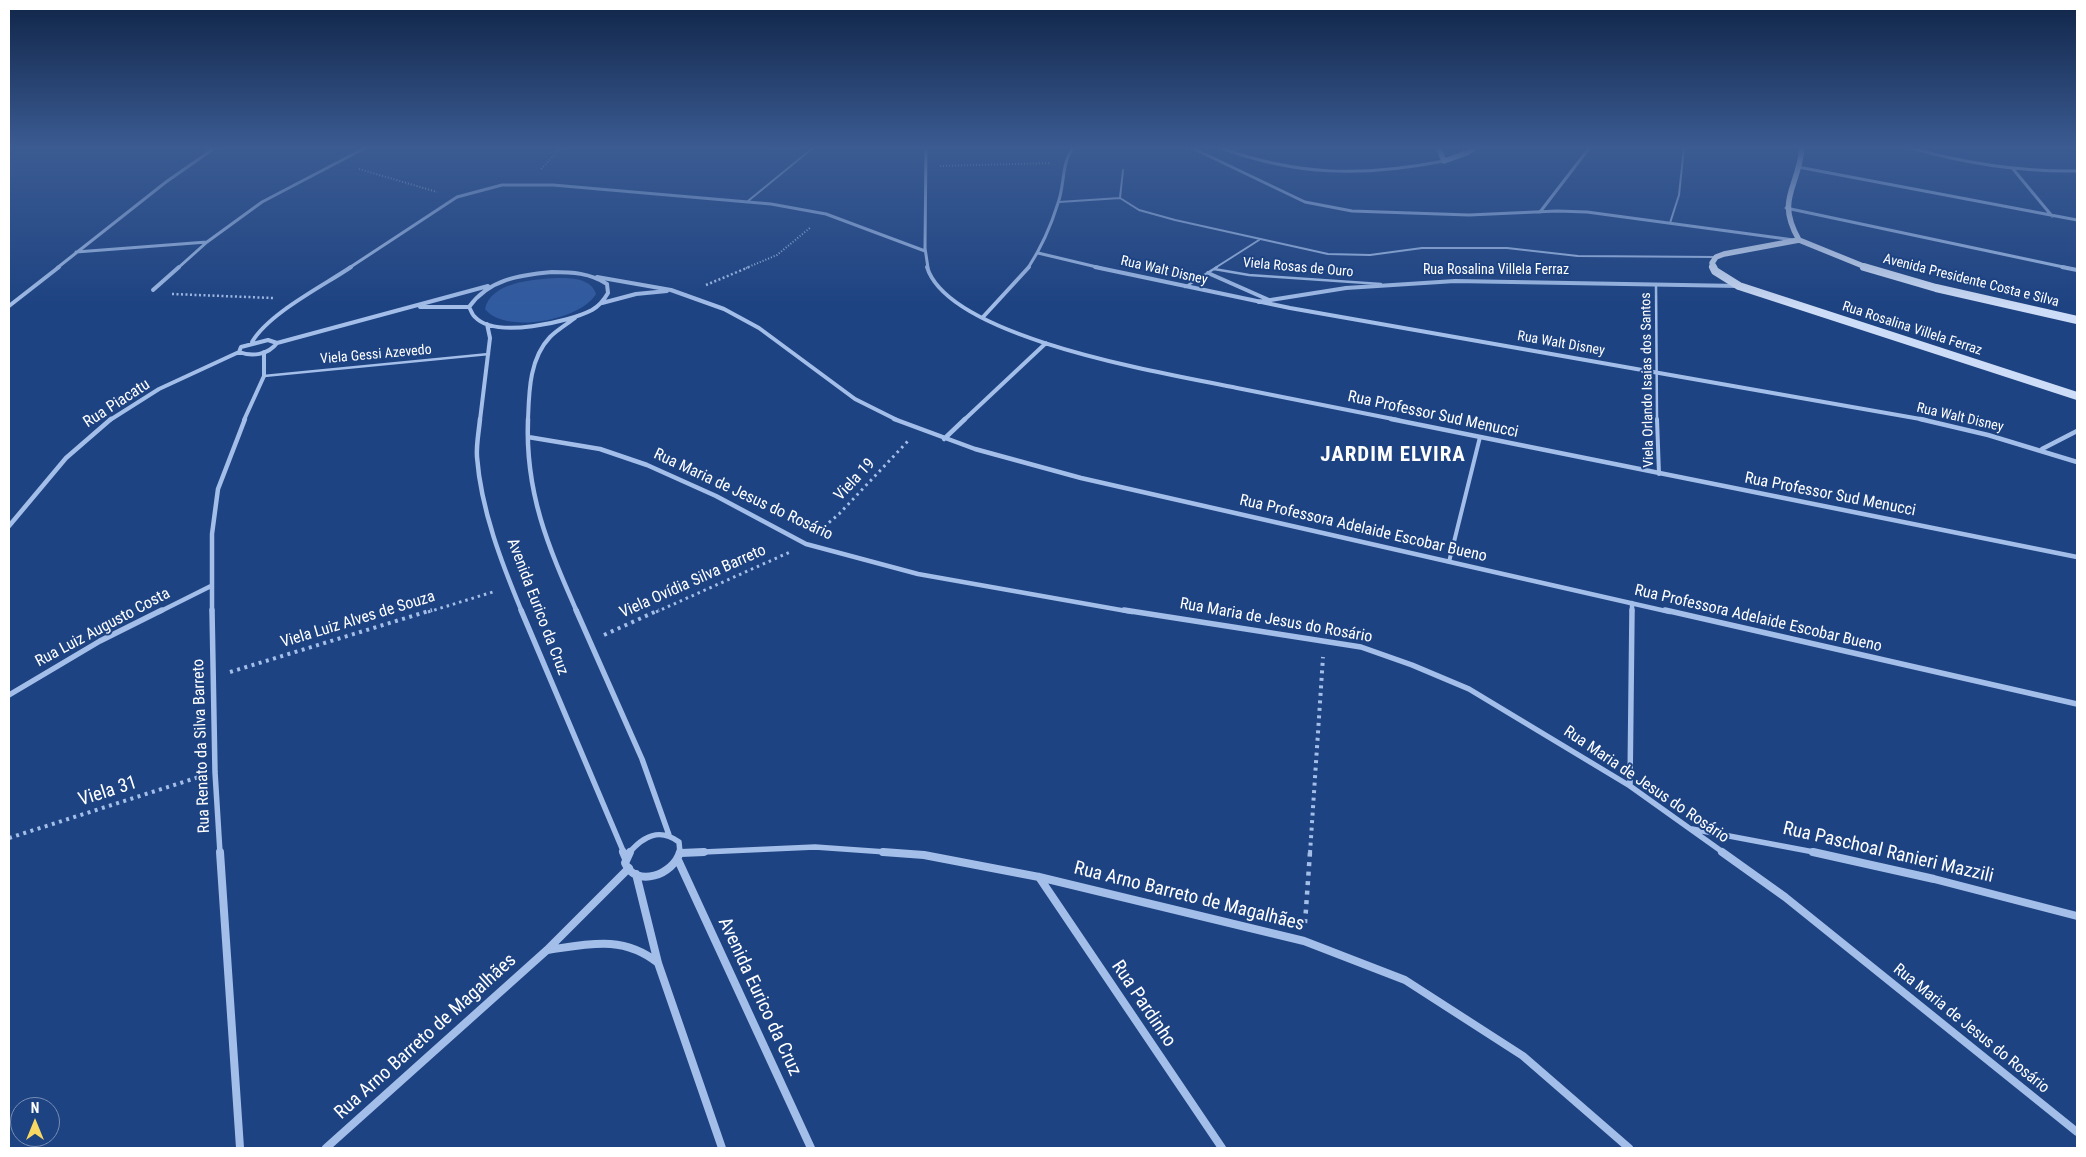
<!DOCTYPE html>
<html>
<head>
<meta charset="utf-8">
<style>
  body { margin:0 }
  #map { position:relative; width:2086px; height:1157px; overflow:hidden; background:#1e4382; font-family:"Roboto Condensed",sans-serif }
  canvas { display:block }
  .frame { position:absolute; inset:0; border:10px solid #fff; pointer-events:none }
  .north { position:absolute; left:10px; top:1097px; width:50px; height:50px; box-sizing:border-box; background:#1e4382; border:1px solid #788eb4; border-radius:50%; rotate:0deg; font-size:14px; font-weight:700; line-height:20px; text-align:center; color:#fff }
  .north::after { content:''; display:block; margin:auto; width:18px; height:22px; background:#f8d762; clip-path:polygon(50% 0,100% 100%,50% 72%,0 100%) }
</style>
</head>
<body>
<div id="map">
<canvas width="2086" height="1157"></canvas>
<div class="frame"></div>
<div class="north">N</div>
</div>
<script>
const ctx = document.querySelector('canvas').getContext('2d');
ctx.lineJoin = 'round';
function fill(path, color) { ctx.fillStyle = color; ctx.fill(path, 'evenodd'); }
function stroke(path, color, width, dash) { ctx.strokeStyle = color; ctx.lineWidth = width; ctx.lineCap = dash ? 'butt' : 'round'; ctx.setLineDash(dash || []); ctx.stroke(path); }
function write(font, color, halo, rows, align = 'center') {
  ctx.font = font + ' "Roboto Condensed",sans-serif'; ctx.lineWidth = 4; ctx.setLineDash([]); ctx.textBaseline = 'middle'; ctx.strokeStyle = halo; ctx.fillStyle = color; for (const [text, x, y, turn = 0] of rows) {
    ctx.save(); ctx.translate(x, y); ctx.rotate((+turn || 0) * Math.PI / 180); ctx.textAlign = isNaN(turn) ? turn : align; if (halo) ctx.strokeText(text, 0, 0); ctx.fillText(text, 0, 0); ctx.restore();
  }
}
const green = new Path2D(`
  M557,278C571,278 591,278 596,294C581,320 505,335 485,309C490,282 535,279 557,278Z`);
const pathFar4 = new Path2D(`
  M940,166L1051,163
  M359,169L437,192
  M541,169L562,147
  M746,268L777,255L811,227`);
const pathFar3 = new Path2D(`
  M706,285L749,267
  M172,294L273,298`);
const pathFar2 = new Path2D(`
  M819,531L839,514L908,441
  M428,612L496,591
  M656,612L790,552`);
const pathFar1 = new Path2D(`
  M604,635L659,610
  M230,672L432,610
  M9,838L199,777
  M1310,853L1323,657`);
const path = new Path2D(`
  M1305,923L1310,852`);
const laneFar2 = new Path2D(`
  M1120,198L1139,210L1175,220L1328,254L1370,255L1422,248H1507L1578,256L1716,257
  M1120,198L1123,170
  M748,201L814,147
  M1059,202L1120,198
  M1670,223L1679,195L1684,147
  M1215,268L1259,240`);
const laneFar1 = new Path2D(`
  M1214,269L1249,275L1381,284
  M1656,285L1657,420
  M1185,287L1217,267
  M264,376L489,354`);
const lane = new Path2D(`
  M1657,419L1659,474
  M1449,562L1480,437`);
const streetFar4 = new Path2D(`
  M771,147H815
  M926,147L925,248L928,268
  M1190,147L1305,202L1352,211L1469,215L1557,211L1587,212L1794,240
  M1218,147C1297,176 1362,177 1444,161
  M1907,147C1963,163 2019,172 2077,171
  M2073,147H2077
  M1798,167L2077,220
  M2013,169L2052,216
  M1786,208L2068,268
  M1540,212L1590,147
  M76,252L207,242
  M1038,253L1101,268
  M57,268L166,182L216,147
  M178,268L207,242L262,202L367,147
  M349,268L457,197L502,185H553L771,204L826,214L925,251
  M1028,268C1041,248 1051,226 1058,203C1065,185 1061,162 1074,147`);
const streetFar3 = new Path2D(`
  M927,267C949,339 1170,374 1237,388C1291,399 1344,409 1398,420
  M1095,267L1290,308L1926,420
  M2062,267L2077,270
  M552,272C572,272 590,273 607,284L608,293C604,300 599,306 592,310C569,322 495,339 475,317C472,315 471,310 469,307C489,279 520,275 552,272Z
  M1208,273L1269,300
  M597,277L671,290L724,309L759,328L855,399L897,420
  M153,290L179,267
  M1258,302L1346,288L1455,281L1739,286
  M602,303L636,294L667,291
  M9,306L59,267
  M420,307H469
  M983,317L1029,267
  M268,340L277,343C268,355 252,357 239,352L241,347Z
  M252,342C269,313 323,286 351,267
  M277,343L488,286
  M110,420L159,389L239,352
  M244,420L264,376V352
  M480,420L490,338L487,324
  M528,420C529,393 529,359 550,337C557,330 567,324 575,318
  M964,420L1046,343`);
const streetFar2 = new Path2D(`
  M480,419C479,431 476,445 477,457C481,510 502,564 522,612
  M528,419C525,493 548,546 577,612
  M894,419L975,449L1081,478L1670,612
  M1391,419L2077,557
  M1920,419L1988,435L2077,462
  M528,437L600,449L647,465L716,496L806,544L918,574L1132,612
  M944,439L965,419
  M2042,449L2077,431
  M9,526L66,458L111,419
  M159,612L211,586
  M212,612V534L218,489L245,419
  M1632,612V603`);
const streetFar1 = new Path2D(`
  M212,610L215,772L220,853
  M521,610L624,853
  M576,610L642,759L669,835
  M1124,610L1361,647L1412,665L1469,689L1630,786L1724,853
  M1665,610L2077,704
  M9,695L100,641L162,610
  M1630,786L1632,610
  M1692,829L1819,853
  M629,853C644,835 660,828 679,842L680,853
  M681,853L815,847L900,853`);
const street = new Path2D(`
  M220,852L240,1148
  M623,852L626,859
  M630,852L625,863C636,889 674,874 680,852
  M883,852L924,855L1039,877L1304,941L1405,980L1523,1056L1629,1148
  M1722,852L1785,897L2077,1132
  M1813,852L1934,879L2077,916
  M681,853L704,852
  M678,860L811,1148
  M636,874L658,963L722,1148
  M1039,877L1222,1148
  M548,950C589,944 623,935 658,963
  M326,1148L547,950L629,868`);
const secondaryFar1 = new Path2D(`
  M1438,147L1444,161L1469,152L1475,147
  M1799,240L1868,268
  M1799,240C1775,198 1799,188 1802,147
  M1714,268L1712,263L1716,257L1724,254L1799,240`);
const secondary = new Path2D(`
  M1713,267L1715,271L1739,286L2077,396
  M1864,267L1936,288L2077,320`);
const farStreetnames = [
  ["Viela Rosas de Ouro",1298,268,5],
  ["Rua Rosalina Villela Ferraz",1496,270],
  ["Rua Walt Disney",1164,271,13],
  ["Avenida Presidente Costa e Silva",1971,281,14],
  ["Rua Rosalina Villela Ferraz",1912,329,18],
  ["Rua Walt Disney",1561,344,10],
  ["Viela Gessi Azevedo",376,355,-5],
  ["Viela Orlando Isaias dos Santos",1648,380,-91],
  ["Rua Walt Disney",1960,418,13]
];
const streetNames = [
  ["Rua Piacatu",117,404,-33],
  ["Rua Professor Sud Menucci",1433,415,12],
  ["Viela 19",855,480,-47],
  ["Rua Maria de Jesus do Rosário",743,495,25],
  ["Rua Professor Sud Menucci",1830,495,11],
  ["Rua Professora Adelaide Escobar Bueno",1363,529,13],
  ["Viela Ovídia Silva Barreto",693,582,-24],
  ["Avenida Eurico da Cruz",537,607,69],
  ["Rua Professora Adelaide Escobar Bueno",1758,619,13],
  ["Viela Luiz Alves de Souza",358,620,-17],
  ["Rua Maria de Jesus do Rosário",1276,621,10],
  ["Rua Luiz Augusto Costa",103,628,-28],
  ["Rua Renato da Silva Barreto",202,746,-92],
  ["Rua Maria de Jesus do Rosário",1646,785,34],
  ["Rua Maria de Jesus do Rosário",1971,1029,39]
];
const nearStreetnames = [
  ["Viela 31",108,792,-18],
  ["Rua Paschoal Ranieri Mazzili",1888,853,13],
  ["Rua Arno Barreto de Magalhães",1189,897,14],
  ["Avenida Eurico da Cruz",759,997,65],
  ["Rua Pardinho",1143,1004,56],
  ["Rua Arno Barreto de Magalhães",426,1037,-42]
];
const districtNames = [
  ["JARDIM ELVIRA",1393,456]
];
fill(green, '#315ba0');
stroke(pathFar4, '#a3bee9', 2, [1, 2]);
stroke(pathFar3, '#a3bee9', 2.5, [2, 2.5]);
stroke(pathFar2, '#a3bee9', 3, [2.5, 4]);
stroke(pathFar1, '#a3bee9', 4, [3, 4.5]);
stroke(path, '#a3bee9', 4.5, [4, 5.5]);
stroke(laneFar2, '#a3bee9', 2);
stroke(laneFar1, '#a3bee9', 2.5);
stroke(lane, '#a3bee9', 4);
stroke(streetFar4, '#a3bee9', 3);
stroke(streetFar3, '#a3bee9', 4);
stroke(streetFar2, '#a3bee9', 4.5);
stroke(streetFar1, '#a3bee9', 5.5);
stroke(street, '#a3bee9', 8);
stroke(secondaryFar1, '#ceddf7', 5.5);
stroke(secondary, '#ceddf7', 8);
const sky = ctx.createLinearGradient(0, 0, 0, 309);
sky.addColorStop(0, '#102548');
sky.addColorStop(0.48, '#3b5b92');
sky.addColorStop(1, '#3b5b9200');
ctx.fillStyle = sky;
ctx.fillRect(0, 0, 2086, 309);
write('14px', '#fff', '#1e4382', farStreetnames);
write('16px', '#fff', '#1e4382', streetNames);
write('19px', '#fff', '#1e4382', nearStreetnames);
ctx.letterSpacing = '1px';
write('bold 21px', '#fff', '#1e4382', districtNames);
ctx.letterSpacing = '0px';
</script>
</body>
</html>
